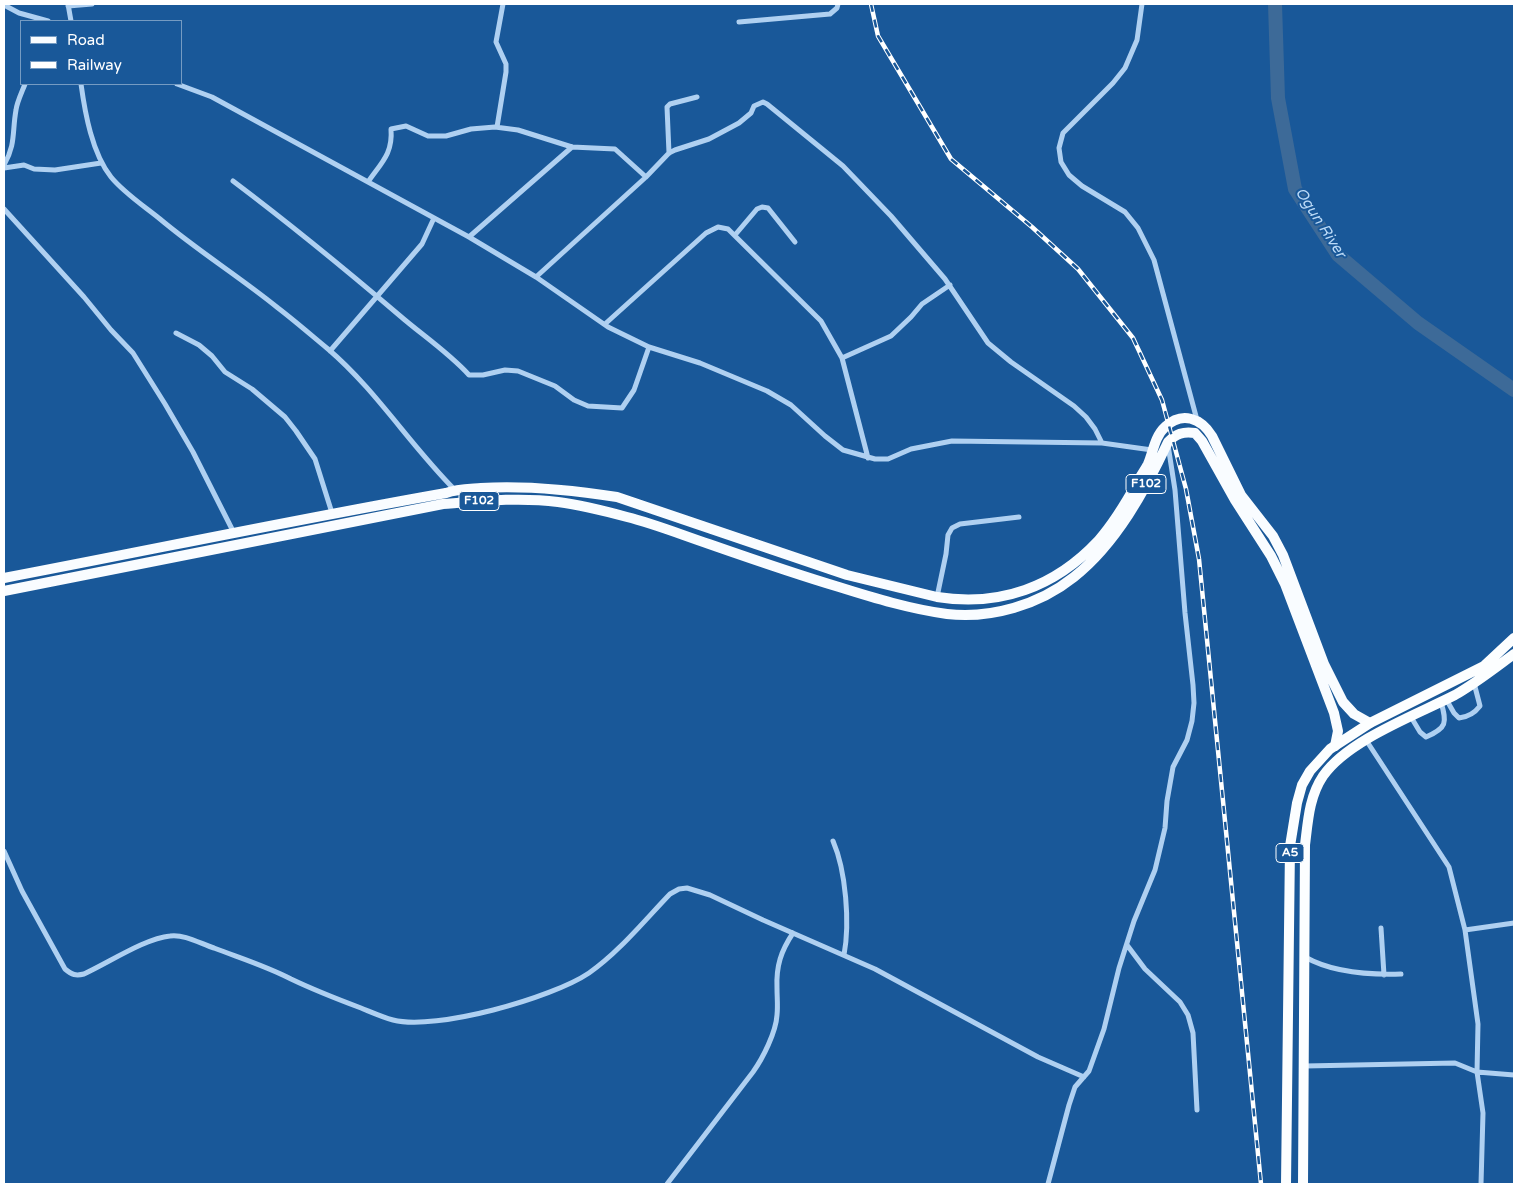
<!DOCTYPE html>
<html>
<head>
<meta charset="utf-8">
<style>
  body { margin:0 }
  #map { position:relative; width:1518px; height:1188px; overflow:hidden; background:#195899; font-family:"Varela Round",sans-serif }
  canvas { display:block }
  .frame { position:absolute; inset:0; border:5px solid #fff; pointer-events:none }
  .legend { position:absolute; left:20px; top:20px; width:162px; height:65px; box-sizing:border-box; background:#195899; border:1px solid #759bc2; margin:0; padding:6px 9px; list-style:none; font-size:15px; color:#fff }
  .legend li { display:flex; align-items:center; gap:10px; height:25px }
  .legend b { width:25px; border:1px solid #759bc2 }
</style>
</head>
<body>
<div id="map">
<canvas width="1518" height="1188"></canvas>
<div class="frame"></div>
<ul class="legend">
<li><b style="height:6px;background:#f9fcff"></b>Road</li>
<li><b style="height:6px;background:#fff"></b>Railway</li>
</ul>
</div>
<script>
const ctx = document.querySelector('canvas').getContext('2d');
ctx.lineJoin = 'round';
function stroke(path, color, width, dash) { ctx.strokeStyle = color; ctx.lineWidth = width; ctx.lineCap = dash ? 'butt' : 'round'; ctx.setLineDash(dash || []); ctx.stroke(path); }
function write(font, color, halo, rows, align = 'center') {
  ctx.font = font + ' "Varela Round",sans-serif'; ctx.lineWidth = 4; ctx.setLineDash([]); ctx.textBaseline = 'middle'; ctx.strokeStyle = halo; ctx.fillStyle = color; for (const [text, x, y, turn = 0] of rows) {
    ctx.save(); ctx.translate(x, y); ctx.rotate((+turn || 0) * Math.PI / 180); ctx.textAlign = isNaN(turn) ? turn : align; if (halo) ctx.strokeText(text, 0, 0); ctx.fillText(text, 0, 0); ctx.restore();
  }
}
const river = new Path2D(`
  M1275,4L1278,98L1295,189L1338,255L1418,323L1514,390`);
const minor = new Path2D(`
  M68,4L71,21
  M1142,4L1137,40L1125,68L1113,83L1063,133L1059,148L1061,162L1069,175L1082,186L1125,212L1138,228L1154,260L1197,420
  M4,5L19,13L48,21
  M68,6L92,4
  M739,22L830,14L837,8L838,4
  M81,84C85,113 92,153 111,177C124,193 144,206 160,219C198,251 240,277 278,308C295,321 311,335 328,349C376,390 410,445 455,490
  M177,84L212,97L469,237L536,277L608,327L649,347L700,363L767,391L791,405L825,436L843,450L875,459H888L911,449L952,441L1102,443L1152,450
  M497,127L506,72V64L496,42L503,4
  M669,153L667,107L670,104L697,97
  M4,165C16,144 12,132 16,110C17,102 22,92 25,84
  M4,168L24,165L34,169L55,170L101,163
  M233,181C290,224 345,269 399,315C422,335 448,352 469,375H483L505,370L518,371L555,386L574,400L588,406L622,408L634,390L649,347
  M368,182C381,163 393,154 391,129L406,126L428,136H446L471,129L495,127L518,130L572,147L615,149L646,177
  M4,209L84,297L111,330L133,353L165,404L193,452L234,533
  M735,235L757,209L762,207L768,208L795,242
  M469,237L572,147
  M536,277L646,177L669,153L675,150L709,139L739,123L751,113L754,106L763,102L767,104L843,166L891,216L945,279L988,343L1011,362L1074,406L1086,417L1095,429L1102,443
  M605,324L706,233L718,227L728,229L821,321L842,358L868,458
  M176,333L199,345L212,356L225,372L252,389L285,417L296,431L315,459L332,513
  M330,351L422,244L434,218
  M842,358L891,336L911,317L922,304L950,285
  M937,597L946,554L948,535L952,528L960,524L1019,517
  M1446,699L1454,713L1459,718C1468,717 1474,714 1480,706L1474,683
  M1411,717L1420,732L1426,737C1447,728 1447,723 1441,702
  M1366,740L1449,867L1465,930L1478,1024L1477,1072L1483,1113L1481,1184
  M833,841C846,871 850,923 844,955
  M4,851L22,891L65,969C72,975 76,976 84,974C108,963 146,938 170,936C185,934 201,944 214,948C240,958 266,966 291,979C314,990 337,999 361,1008C371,1012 382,1017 393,1020C436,1031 552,998 589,973C619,952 644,921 670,894L679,889L687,888L710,895L763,920L875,969L1038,1057L1084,1077
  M1381,928L1384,975
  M1465,930L1514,923
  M1127,945L1145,969L1180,1002L1188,1015L1193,1033L1197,1110
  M1305,957C1333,973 1369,975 1401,974
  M1305,1066L1455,1063L1477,1072L1514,1075
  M667,1184L753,1072C763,1058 776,1032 777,1015C778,1006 777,997 777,988C776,966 781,951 793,933
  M1048,1184L1069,1105L1075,1087L1089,1071L1104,1029L1119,968L1134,921L1155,870L1165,828L1167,801L1173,767L1187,740L1192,721L1194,703L1193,685L1185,613L1175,490L1168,445`);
const primary = new Path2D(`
  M4,578C151,550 298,519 446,493C457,489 469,489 481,488C526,485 572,490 617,497L847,575L937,597C1000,607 1055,587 1098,541C1114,523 1127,501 1138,481C1141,475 1145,470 1148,464C1153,452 1155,436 1165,427C1182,411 1201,418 1212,436L1241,495L1273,536L1283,555L1324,664L1343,702L1354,714L1370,723
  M4,591L443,504C481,501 520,497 558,502C581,505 605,511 627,517C655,524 682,535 709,544C752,559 795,574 839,587C874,598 910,609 947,614C991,619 1039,605 1074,577C1116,544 1146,489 1168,442C1176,434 1183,431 1195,433L1202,441L1235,500L1271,556L1285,584L1334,713L1338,731L1335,746`);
const trunk = new Path2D(`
  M1286,1184L1290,846L1297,803L1302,785L1310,771L1330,749L1370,723L1484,666L1514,638
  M1303,1184L1305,845C1308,821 1309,797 1323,776C1348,740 1416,715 1455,695C1476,683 1495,668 1514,654`);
const rail = new Path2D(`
  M871,4L878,36L951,159L1032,227L1078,269L1133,338L1162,400L1186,489L1199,559L1261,1184`);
const shields = [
  [1146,484,40],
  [479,501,40],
  [1290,853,28]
];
const shieldNames = [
  ["F102",1146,484],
  ["F102",479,501],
  ["A5",1290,853]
];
const waterNames = [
  ["Ogun River",1320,223,57]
];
stroke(river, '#3d6a98', 14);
stroke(minor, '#afd0f1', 5);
stroke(primary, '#f9fcff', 10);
stroke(trunk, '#fcfeff', 10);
stroke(rail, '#fff', 4.5);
stroke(rail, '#195899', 2.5, [8]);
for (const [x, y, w] of shields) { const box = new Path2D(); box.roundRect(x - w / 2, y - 9.5, w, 19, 4); ctx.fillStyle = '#195899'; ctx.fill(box); stroke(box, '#fff', 1); }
write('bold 12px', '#fff', null, shieldNames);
write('italic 15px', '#bbdaf7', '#195899', waterNames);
</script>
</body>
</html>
